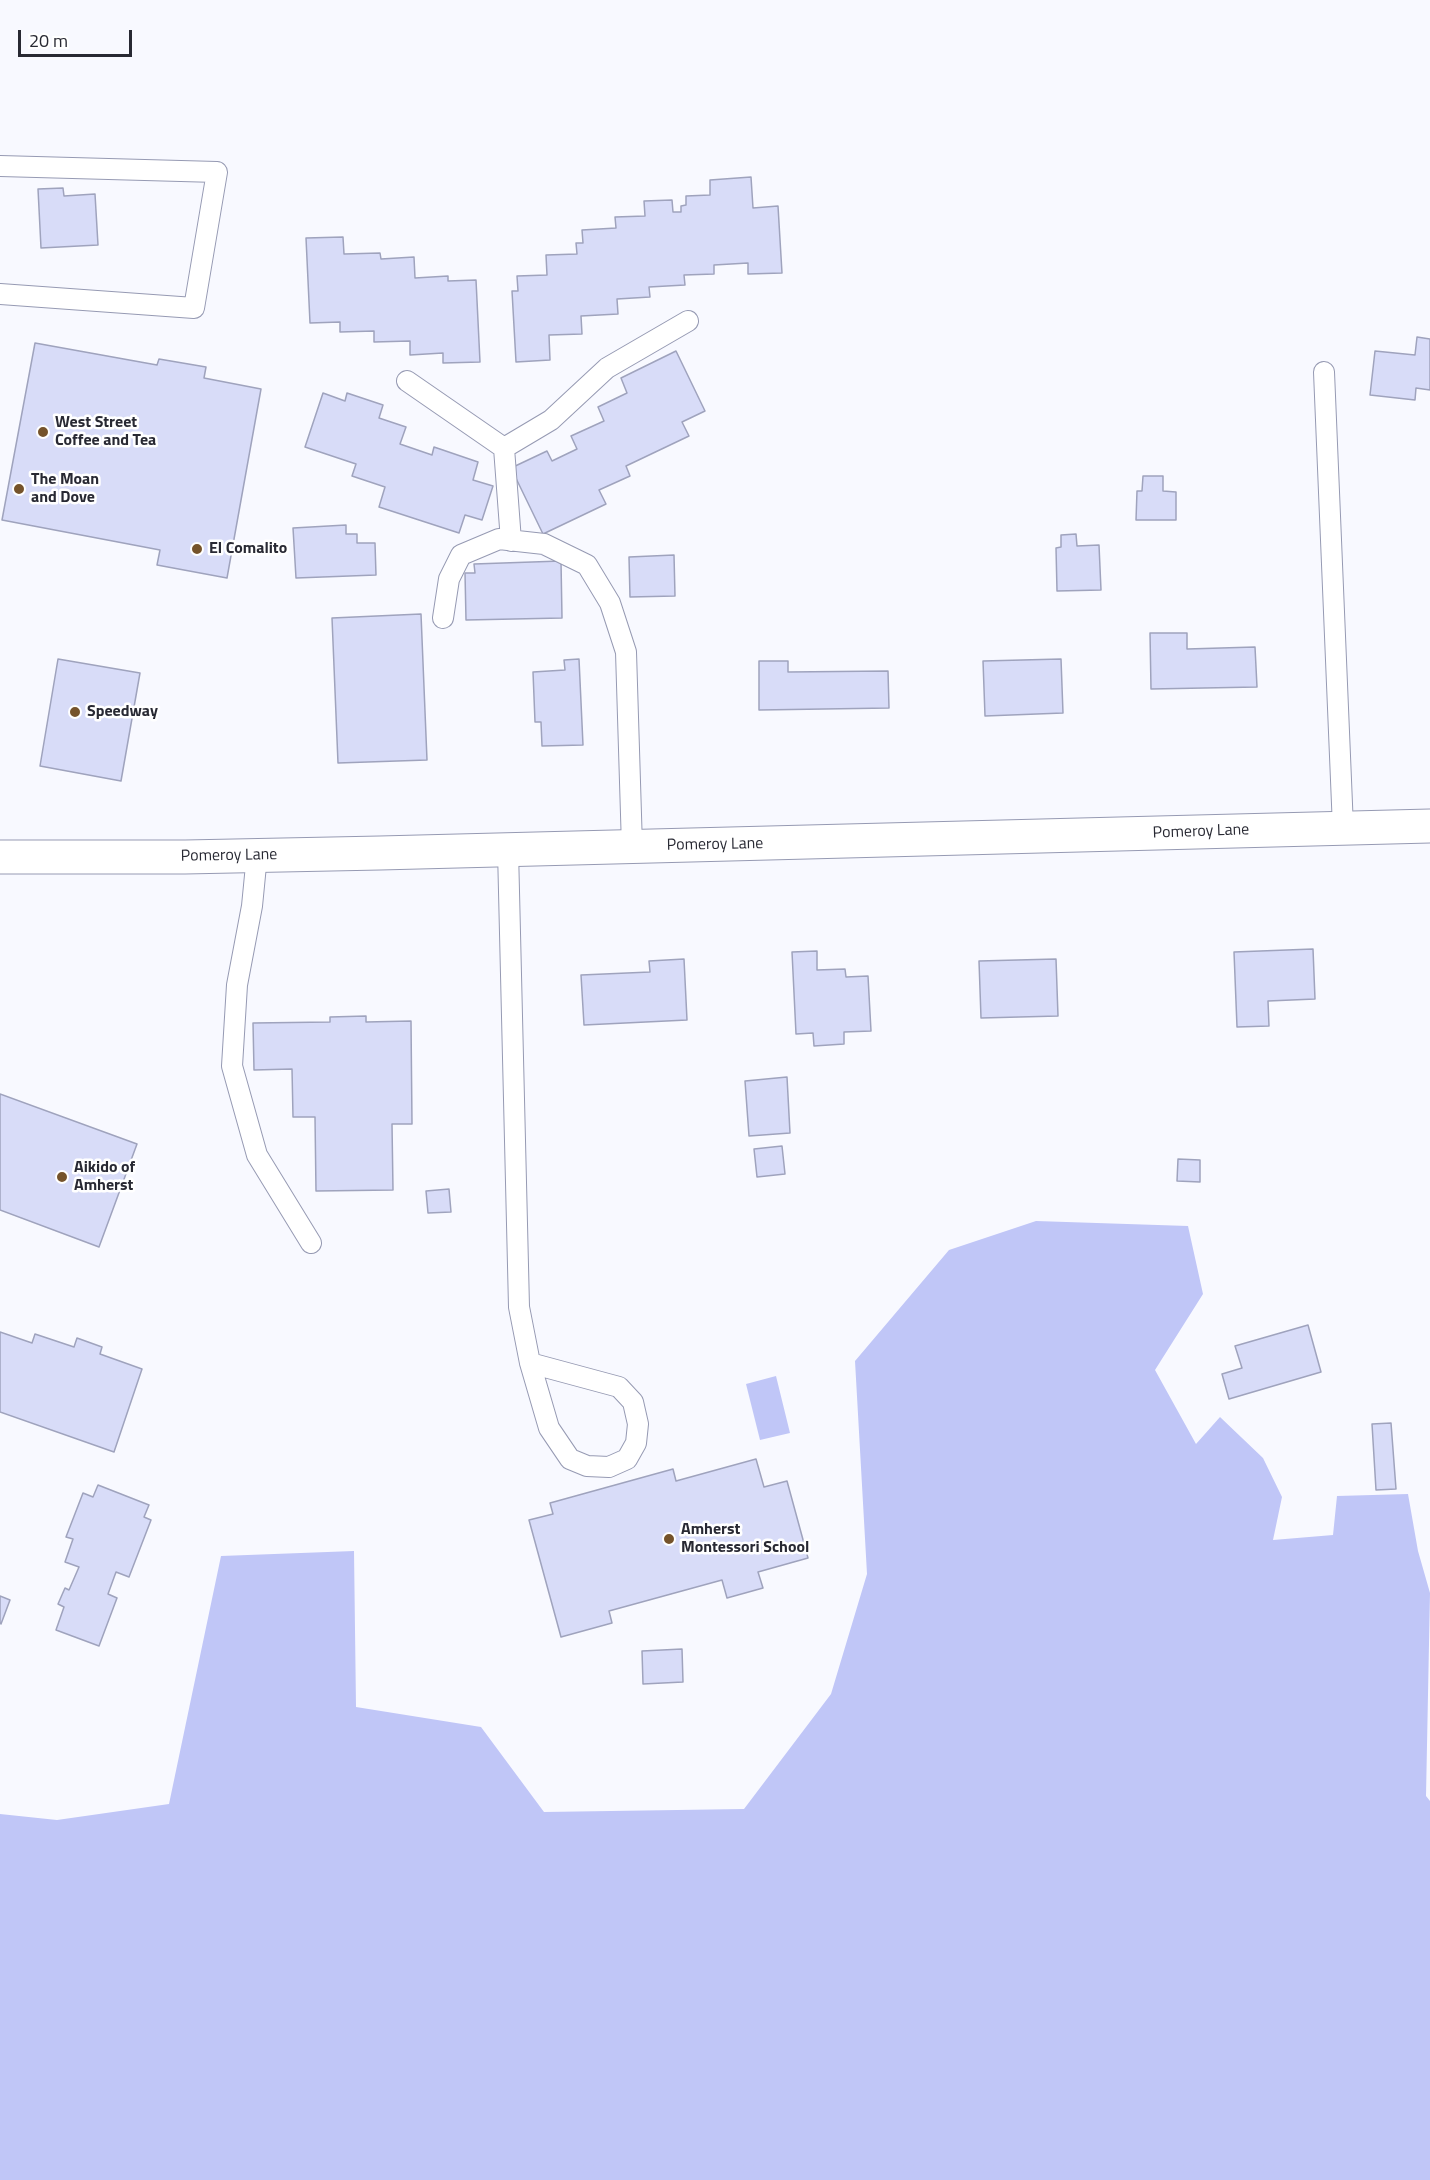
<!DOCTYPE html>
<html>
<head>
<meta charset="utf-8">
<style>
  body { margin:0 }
  #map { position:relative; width:1430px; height:2180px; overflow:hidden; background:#f8f9ff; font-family:"Titillium Web",sans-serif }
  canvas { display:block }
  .scale { position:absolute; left:18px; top:30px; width:114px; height:27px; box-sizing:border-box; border:3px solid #282933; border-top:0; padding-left:8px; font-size:18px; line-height:21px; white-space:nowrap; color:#282933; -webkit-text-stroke:4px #fff; paint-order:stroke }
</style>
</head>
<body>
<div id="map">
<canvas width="1430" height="2180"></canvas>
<div class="scale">20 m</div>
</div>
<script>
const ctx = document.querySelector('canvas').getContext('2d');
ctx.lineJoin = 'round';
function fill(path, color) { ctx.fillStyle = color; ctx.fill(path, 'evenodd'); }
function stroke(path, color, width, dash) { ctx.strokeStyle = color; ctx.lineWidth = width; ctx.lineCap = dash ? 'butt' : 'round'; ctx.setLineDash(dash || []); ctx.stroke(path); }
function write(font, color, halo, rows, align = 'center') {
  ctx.font = font + ' "Titillium Web",sans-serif'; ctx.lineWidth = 5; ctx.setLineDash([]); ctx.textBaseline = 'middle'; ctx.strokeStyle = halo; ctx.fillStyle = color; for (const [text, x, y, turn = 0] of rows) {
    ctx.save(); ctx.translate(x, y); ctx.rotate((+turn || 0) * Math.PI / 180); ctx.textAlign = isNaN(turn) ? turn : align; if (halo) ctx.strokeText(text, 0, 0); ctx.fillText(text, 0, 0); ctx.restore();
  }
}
const green = new Path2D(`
  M1036,1221L1188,1226L1203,1294L1155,1370L1196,1444L1220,1417L1263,1458L1282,1497L1273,1540L1333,1535L1337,1496L1408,1494L1418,1551L1430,1593L1426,1796L1430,1801V2180H0V1814L57,1820L169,1804L221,1556L354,1551L356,1707L481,1727L544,1812L744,1809L831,1694L867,1574L855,1361L949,1250Z
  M776,1376L790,1433L760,1440L746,1384Z`);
const building = new Path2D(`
  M751,177L753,208L778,206L782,273L748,274V263L714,265V274L684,275L685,285L649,287L650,297L617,299L618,314L581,316L582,334L549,335L550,360L516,362L512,291H518L517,276L547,275L546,255L577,254L576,243H583L582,230L616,228L615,217L645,216L644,201L672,200L673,212H681V206L686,205V196L710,195V180Z
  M63,188L64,196L95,194L98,245L41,248L38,189Z
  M343,237L344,254L380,253L381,259L414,257L415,278L448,276V281L476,280L480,362L443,363V353L410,355V341L374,342V331L340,332V322L310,323L306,238Z
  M1417,337L1430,339V390L1416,388L1415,400L1370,395L1375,351L1415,355Z
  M35,343L157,365L159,359L206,367L204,378L261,389L227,578L157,565L160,550L2,520Z
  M676,351L705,411L682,422L689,436L626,466L630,476L599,490L606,504L543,534L511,468L547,451L552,461L577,449L571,436L604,421L598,407L627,393L621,378Z
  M323,393L345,401L347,393L383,405L379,418L406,427L400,444L432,455L434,447L478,462L473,480L493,486L482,520L465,515L459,533L379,507L385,487L352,476L356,464L305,447Z
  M1143,476H1163V491L1176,492V520H1136L1137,491H1142Z
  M346,525V534H357V543H375L376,575L296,578L293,528Z
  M1076,534L1077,546L1099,545L1101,590L1057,591L1056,548L1061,547V535Z
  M674,555L675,596L630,597L629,557Z
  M561,561L562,618L466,620L465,573H475L474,564Z
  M421,614L427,760L338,763L332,618Z
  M1150,633H1187V649L1255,647L1257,687L1151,689Z
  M58,659L140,673L121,781L40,766Z
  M579,659L583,745L542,746L541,722H535L533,672L565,670L564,660Z
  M1061,659L1063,713L985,716L983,661Z
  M759,661H788V672L888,671L889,708L759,710Z
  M1313,949L1315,999L1268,1001L1269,1026L1237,1027L1234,952Z
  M817,951V970L845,969L846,977L868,976L871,1031L844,1032V1044L814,1046L813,1033L796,1034L792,952Z
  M684,959L687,1020L584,1025L581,975L650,972L649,961Z
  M1056,959L1058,1016L981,1018L979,961Z
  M366,1016V1022L411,1021L412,1124H392L393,1190L316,1191L315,1117H293L292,1069L254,1070L253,1023L330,1022V1017Z
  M787,1077L790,1133L749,1136L745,1081Z
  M0,1094L137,1144L99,1247L0,1210Z
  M782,1146L785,1174L757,1177L754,1149Z
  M1178,1159L1200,1160V1182L1177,1181Z
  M449,1189L451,1212L428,1213L426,1191Z
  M1308,1325L1321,1372L1229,1399L1222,1374L1242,1368L1235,1346Z
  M0,1332L32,1343L35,1334L74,1347L77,1338L102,1347L100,1354L142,1369L114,1452L0,1412Z
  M1391,1423L1396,1489L1376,1490L1372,1424Z
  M756,1459L764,1487L787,1481L808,1558L758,1572L763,1588L727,1598L722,1580L609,1611L612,1623L561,1637L529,1520L553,1514L550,1503L673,1469L676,1481Z
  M98,1485L149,1505L144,1517L151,1520L129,1577L116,1572L108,1594L117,1598L99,1646L56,1630L64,1607L58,1604L65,1588L69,1590L79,1567L65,1562L73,1539L66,1537L83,1493L93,1497Z
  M0,1596L10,1600L1,1624L0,1623Z
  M682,1649L683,1682L643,1684L642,1651Z`);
const service = new Path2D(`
  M0,166L217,172L194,308L0,294
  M1324,372L1343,828
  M407,381L504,448
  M511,541L504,448L551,420L607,368L688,321
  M443,618L449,579L461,555L499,539L544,544L587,565L610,603L626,652L632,847
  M508,850L519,1307L530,1363L549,1428L570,1459L587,1466L609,1467L627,1459L636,1443L638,1424L633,1402L619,1387L530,1363
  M257,855L252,906L237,985L232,1066L257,1155L311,1243`);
const tertiary = new Path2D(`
  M0,857H185L380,853L1430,826`);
const markers = [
  [43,432,6,"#75532b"],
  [19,489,6,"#75532b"],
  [197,549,6,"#75532b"],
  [75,712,6,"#75532b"],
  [62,1177,6,"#75532b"],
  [669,1539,6,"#75532b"]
];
const poiNames = [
  ["West Street",55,423],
  ["Coffee and Tea",55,441],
  ["The Moan",31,480],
  ["and Dove",31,498],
  ["El Comalito",209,549],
  ["Speedway",87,712],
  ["Aikido of",74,1168],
  ["Amherst",74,1186],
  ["Amherst",681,1530],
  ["Montessori School",681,1548]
];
const streetNames = [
  ["Pomeroy Lane",1201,832,-2],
  ["Pomeroy Lane",715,845,-1],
  ["Pomeroy Lane",229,856,-1]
];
fill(green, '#c0c6f7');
fill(building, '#d8dcf8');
stroke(building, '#9fa3bd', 1.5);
stroke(service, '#969ab3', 22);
stroke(tertiary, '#969ab3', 35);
stroke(service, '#fff', 20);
stroke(tertiary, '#fff', 33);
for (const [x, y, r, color] of markers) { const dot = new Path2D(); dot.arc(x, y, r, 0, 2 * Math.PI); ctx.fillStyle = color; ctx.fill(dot); stroke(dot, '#fff', 2); }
write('bold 16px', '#282933', '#fff', poiNames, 'left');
write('16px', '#282933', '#fff', streetNames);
</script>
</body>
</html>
